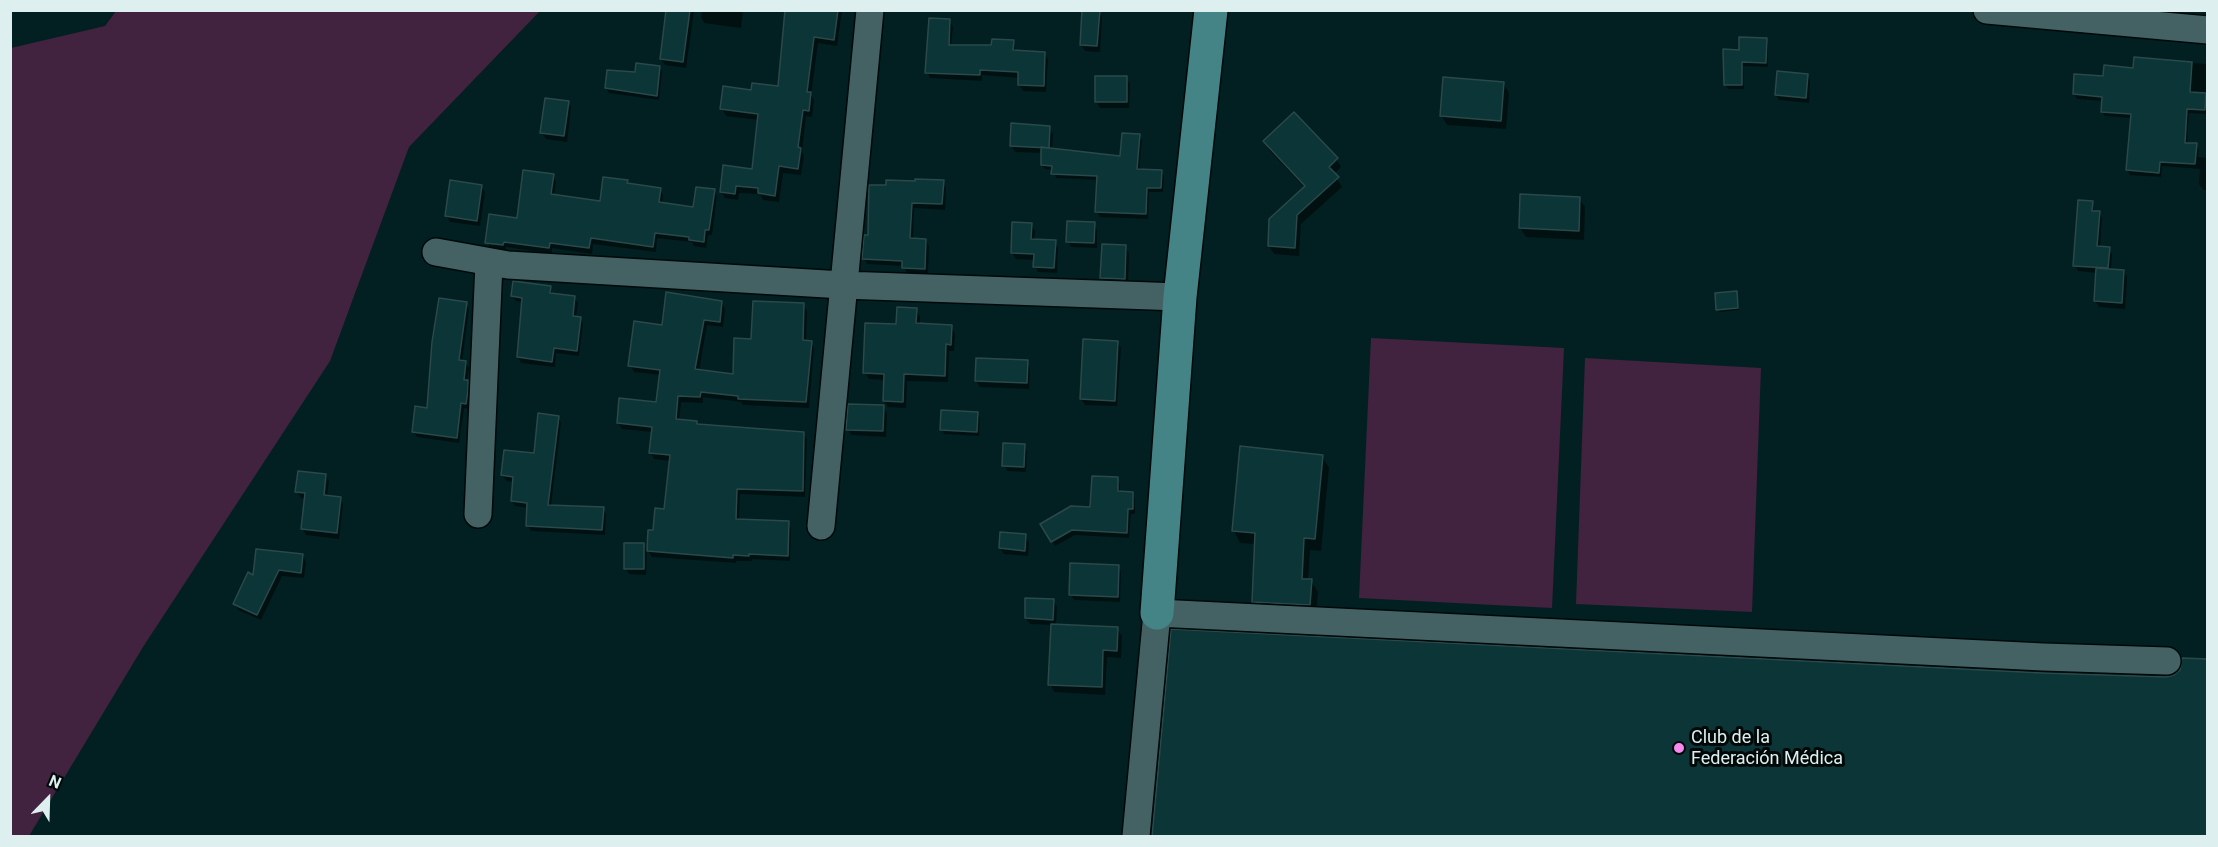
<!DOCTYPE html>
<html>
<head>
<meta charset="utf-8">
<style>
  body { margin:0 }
  #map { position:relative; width:2218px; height:847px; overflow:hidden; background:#022021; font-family:Roboto,sans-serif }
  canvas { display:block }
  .frame { position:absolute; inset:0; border:12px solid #deefef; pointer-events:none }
  .north { position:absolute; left:18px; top:769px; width:60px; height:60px; -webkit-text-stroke:4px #010808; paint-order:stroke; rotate:23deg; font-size:16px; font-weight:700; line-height:24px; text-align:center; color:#deefef }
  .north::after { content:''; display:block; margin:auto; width:21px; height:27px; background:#deefef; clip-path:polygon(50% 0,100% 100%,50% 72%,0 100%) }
</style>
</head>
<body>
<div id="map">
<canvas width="2218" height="847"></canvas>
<div class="frame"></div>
<div class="north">N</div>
</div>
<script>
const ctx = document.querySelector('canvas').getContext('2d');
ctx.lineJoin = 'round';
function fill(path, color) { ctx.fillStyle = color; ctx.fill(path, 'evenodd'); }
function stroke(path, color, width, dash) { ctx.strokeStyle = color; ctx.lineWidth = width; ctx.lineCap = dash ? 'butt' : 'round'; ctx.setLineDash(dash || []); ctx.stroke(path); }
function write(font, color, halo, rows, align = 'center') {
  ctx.font = font + ' Roboto,sans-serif'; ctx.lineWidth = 6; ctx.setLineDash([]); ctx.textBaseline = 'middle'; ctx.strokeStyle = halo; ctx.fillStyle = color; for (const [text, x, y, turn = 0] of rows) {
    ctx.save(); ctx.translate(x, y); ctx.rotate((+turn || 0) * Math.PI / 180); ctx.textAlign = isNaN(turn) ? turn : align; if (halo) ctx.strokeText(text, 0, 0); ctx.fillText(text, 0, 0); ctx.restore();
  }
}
const green = new Path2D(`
  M116,11H540L409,147L330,361L143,647L29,836H11V48L105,26Z
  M1371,338L1564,348L1552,608L1359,598Z
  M1585,358L1761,368L1752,612L1576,604Z`);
const shadow = new Path2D(`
  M668,10L694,11L686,68L665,65L661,59Z
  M702,10H743L741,28L704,23L701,17Z
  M787,10H842L837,46L818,43L811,95L814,100L812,117L806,116L802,152L804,156L801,175L783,173L779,202L763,200L760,194L739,193L738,200L725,198L721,192L753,171L759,120L726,116L722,109L753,92L779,88Z
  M1099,11L1102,17L1100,52L1085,51L1081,45Z
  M949,21L953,27L951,46H993L1013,42L1016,52L1044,53L1048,59L1046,92L1023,91L1019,85L1020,78L982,75V81L930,78L927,72Z
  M1766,39L1768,44V67L1743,66L1744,89H1728L1725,85V51H1740Z
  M2135,59L2208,64L2207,114L2189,113L2187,144L2196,145L2199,150L2198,157L2208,158V190H2203L2199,184L2200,169L2162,166L2161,177L2130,175L2127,170L2132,118L2105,116L2102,111L2103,101L2077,99L2074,94L2105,78L2134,69Z
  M660,67L662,72L659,100L609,93L606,88L636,73Z
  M1807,75L1810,80L1809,103L1779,100L1776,95Z
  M1126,78L1130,84L1129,108H1100L1096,102Z
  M1503,83L1509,93L1506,129L1447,125L1441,115Z
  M568,102L571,108L567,142L546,139L542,133Z
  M1049,128L1053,134L1052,150L1121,158L1139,136L1142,140L1139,171L1161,172L1164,176L1163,192H1149L1148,219L1100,217L1097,212L1098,180L1056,178L1053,170L1045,169L1042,165L1043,153L1015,152L1012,146Z
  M1265,141L1336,159L1341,167L1334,174L1342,187L1301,224L1299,256L1274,254L1269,246L1305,188L1269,150Z
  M553,176L556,181L554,196L601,203L627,181L629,185L660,189L663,195L662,204L694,208L714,191L717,196L712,235H708L706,248L694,246L692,242L657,238L656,252L593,244L592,254L552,248V254L506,247V250L490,248L487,242L519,220Z
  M943,182L946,188L945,210L914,208L913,240H925L929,246L928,274L907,273L903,266L867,264L864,258L869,236L871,186Z
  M481,186L485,192L480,226L450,222L447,216Z
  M1579,198L1585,207L1584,240L1526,237L1520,228Z
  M2092,203L2095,212H2099L2102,218L2100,248L2109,249L2112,255L2111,270L2124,271L2127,277L2125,309L2099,307L2095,301L2098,273L2078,271L2075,265Z
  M1094,224L1097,230V248L1071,247L1068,241Z
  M1031,225L1035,231L1034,241L1055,242L1058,248L1057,273L1038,272L1035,266V260L1016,259L1012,253Z
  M1125,247L1129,253L1128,285L1105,284L1102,278Z
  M550,287L553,295L574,297L578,303L576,318H580L583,324L579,356L556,353L555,367L521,363L518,357L523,302L516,301L512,296Z
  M1736,293L1739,310L1719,312L1718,309Z
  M721,302L725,308L723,327L707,325L699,371L734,376L752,341L803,305L807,311L806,342H811L814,348L809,408L743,405L741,402L703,397V403L681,402L679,421L698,425L803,433L807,439L805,497L740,494L739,520L788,522L791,529L790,561L752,559V561H736V563L652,557L648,551L655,531L666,510L671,461L654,459L651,453L653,432L622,429L618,423L657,404L661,375L634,372L630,365L663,326Z
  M466,304L469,309L462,362H465L469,368L467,381L471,387L470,397L468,409L464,408L459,443L417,437L413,431L428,410Z
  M916,310L920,317V325L951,327L955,333L954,351H949L948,382L907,381L906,408L888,407L884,401L885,380L869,379L865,372L897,325Z
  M1084,341L1117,342L1121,348L1117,406L1085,405L1081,399Z
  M1027,362L1030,368L1029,389L980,387L976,381Z
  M883,407L887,413L886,437L851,435L848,429Z
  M942,412L977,413L980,418L979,436L944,434L942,430Z
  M558,417L561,423L551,506L603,509L606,514L605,535L531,531L528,526L529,508L515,506L512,501L514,482L506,481L503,475L535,455Z
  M1024,445L1027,451L1026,472L1007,471L1004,465Z
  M1322,456L1329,468L1321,551L1310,550L1308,580L1311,581L1318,592L1316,616L1260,613L1253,602L1256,544L1240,543L1234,531Z
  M325,475L329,481L327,497L340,499L343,505L339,539L306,535L303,529L306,499L301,498L297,492ZM324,479H327L324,503H321Z
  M1117,479L1120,484V493H1132L1135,499V514H1131L1129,538L1075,535L1055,546L1042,524L1092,509Z
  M1025,536L1029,542L1028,556L1004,554L1000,548Z
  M643,545L647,551L646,575L629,574L625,568Z
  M303,556L306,562L304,578L282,576L261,620L238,610L235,604L255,577Z
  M1118,567L1121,572L1120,602L1074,600L1071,595Z
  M1053,600L1057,607L1056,626L1117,629L1122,636L1121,658L1107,657L1105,695L1054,692L1050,684L1052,625L1030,624L1026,618Z`);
const building = new Path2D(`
  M666,10H690L683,62L660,59Z
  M785,10H838L834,40L814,37L807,92H811L809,111L803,110L798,147L801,148L798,169L779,166L775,196L758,193V188L736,186L735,194L720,192L723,165L752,169L758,114L720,109L723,86L751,90L752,83L778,86Z
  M1082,10H1100L1097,46L1080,45Z
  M929,18L950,19L949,45H991L992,39L1014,40L1013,50L1045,52L1044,86L1018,85V72L980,70V75L925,73Z
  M1739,37L1767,38L1766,63L1742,62V85H1724L1723,49L1739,50Z
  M2134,57L2192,62L2190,92L2206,93L2205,110L2187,109L2185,143H2197L2195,164L2160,162L2159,173L2126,170L2131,114L2101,112L2102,97L2073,94L2074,74L2103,76L2104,65L2133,68Z
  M636,63L660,66L657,96L605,88L607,70L635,72Z
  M1777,71L1808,74L1806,98L1775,95Z
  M1095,76H1127V102H1095Z
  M1443,77L1504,82L1501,121L1440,116Z
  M545,98L569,101L564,136L540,133Z
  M1294,112L1338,158L1329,167L1339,177L1297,215L1295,248L1268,246L1269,219L1305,186L1263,141Z
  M1011,123L1050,126L1049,148L1010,146Z
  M1122,133L1140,134L1137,169L1162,170L1161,188H1147L1146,214L1095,212L1097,176L1051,174L1052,166L1041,165V147L1120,156Z
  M523,170L554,174L551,194L600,201L603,177L628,180L627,183L661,188L659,202L693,207L696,187L715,189L709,230H705L704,242L689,240V237L655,233L653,247L591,238L589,248L550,243L549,248L504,242L503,245L485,243L489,214L517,218Z
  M915,179L944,180L942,204L912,203L910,238L926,239L925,269L902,268V261L862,259L864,235H868L869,185H886V180L915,181Z
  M450,180L482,185L477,221L445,216Z
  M1520,194L1580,197L1579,231L1519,228Z
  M2078,200L2093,201L2092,211H2100L2097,246L2110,247L2108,268L2073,266Z
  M1067,221L1095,222L1094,243L1066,242Z
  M1012,222L1032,223L1031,239L1056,240L1054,268L1033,267L1034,254L1011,253Z
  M1102,244L1126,245L1125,279L1100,278Z
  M2096,268L2124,270L2122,303L2094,301Z
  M513,281L551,286L550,293L575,296L573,316L581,317L577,351L554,348L552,362L517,357L522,298L511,296Z
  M1737,291L1738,308L1716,310L1715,293Z
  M666,292L722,301L720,322L704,320L695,369L733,374L734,338L751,339L753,301L804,303L803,340L812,341L806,402L738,399V396L701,392L700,397L678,396L676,419L697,421V424L804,432L803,491L737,489L736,519L789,521L788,556L749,554V556L733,555V558L647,551L648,530H653L655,508L664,509L670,455L649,453L652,427L617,423L619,398L656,402L660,370L628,366L634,321L662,325Z
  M439,298L467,302L459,360L466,361L464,380H468V390L466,404L461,403L457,438L412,432L415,406L427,408L432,342Z
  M897,307L917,308L916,323L952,325L951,345L946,344L945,376L904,374L903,402L883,401L884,374L863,373L865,323L896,324Z
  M1083,339L1118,341L1115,401L1080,399Z
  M976,358L1028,360L1027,383L975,381Z
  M848,404L884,405L883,431L846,430Z
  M941,410L978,412L977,432L940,430Z
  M538,413L559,416L548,505L604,507L602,530L526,526L527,503L511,501L513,477L501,475L504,450L534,453Z
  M1003,443L1025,444L1024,467L1002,466Z
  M1240,446L1323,455L1315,539L1304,538L1302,579H1312L1310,605L1252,602L1255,533L1232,531Z
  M298,471L326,474L324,495L341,497L337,533L301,529L305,493L295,492Z
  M1092,476L1118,477V491L1133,492V509H1128L1127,533L1072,530L1051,542L1040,524L1071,506L1090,507Z
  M1000,532L1026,534L1025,551L999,548Z
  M624,543H644V569H624Z
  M256,549L303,554L301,573L279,570L257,615L233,604L248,572L253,575Z
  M1070,563L1119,565L1118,597L1069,595Z
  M1025,598L1054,599L1053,620L1025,618Z
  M1051,624L1118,627L1117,651L1103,650L1102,687L1048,685Z
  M1171,629L2042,673L2166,677L2174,675L2180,670L2182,658L2208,659V837H1152Z`);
const minor = new Path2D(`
  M1987,10L2208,30
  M436,252L508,265L843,285L1180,297
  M478,514L489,263
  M821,526L870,10
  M1136,836L1157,613L2043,657L2167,661`);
const major = new Path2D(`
  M1157,613L1180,297L1211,10`);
const markers = [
  [1679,748,6,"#f589ef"]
];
const poiNames = [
  ["Club de la",1691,738],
  ["Federación Médica",1691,759]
];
fill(green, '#41223f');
fill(shadow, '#0007');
fill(building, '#0b3536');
stroke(building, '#2b494a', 1.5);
stroke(minor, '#00090a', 30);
stroke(major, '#00090a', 36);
stroke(minor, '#446263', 27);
stroke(major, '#448486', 33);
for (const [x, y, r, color] of markers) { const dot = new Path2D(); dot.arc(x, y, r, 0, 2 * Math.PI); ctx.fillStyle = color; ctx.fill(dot); stroke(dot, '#010808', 2); }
write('18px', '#deefef', '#010808', poiNames, 'left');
</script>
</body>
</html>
